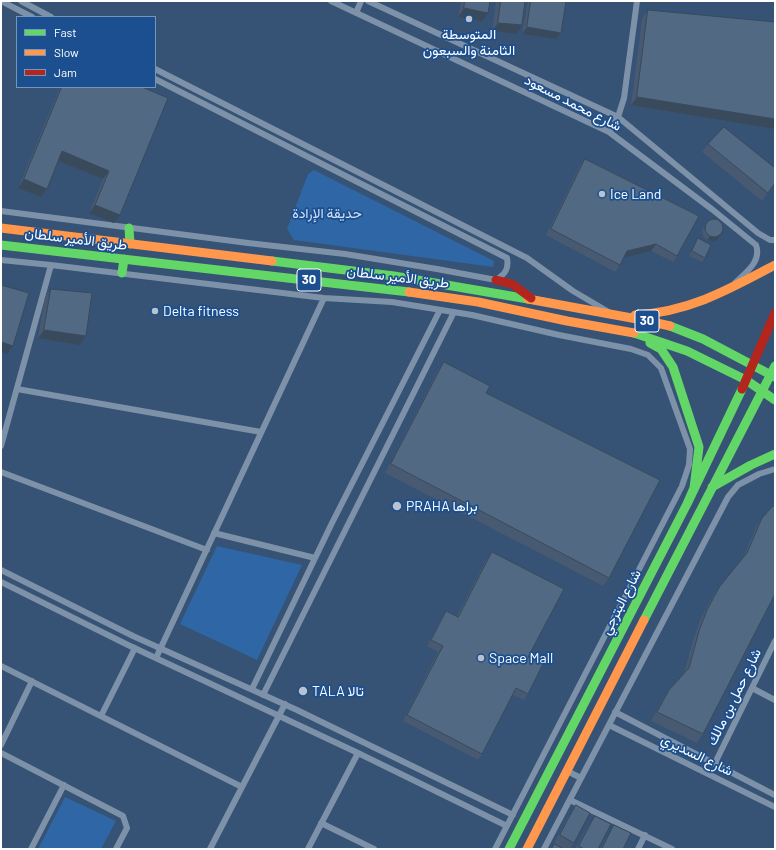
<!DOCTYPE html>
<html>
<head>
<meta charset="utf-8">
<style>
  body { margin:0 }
  #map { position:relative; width:776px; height:850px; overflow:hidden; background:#365274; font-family:Barlow,sans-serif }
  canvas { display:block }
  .frame { position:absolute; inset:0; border:2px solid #fff; pointer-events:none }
  .legend { position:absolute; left:16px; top:16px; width:140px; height:72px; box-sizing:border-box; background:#1b4f8f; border:1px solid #7695bc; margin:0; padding:5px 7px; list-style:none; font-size:12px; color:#fff }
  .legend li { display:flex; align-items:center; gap:8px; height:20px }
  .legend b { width:20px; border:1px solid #7695bc }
</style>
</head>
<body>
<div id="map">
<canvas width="776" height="850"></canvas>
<div class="frame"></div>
<ul class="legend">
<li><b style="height:5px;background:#63d668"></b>Fast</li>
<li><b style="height:5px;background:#ff974d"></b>Slow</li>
<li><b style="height:5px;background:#b3261e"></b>Jam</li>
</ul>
</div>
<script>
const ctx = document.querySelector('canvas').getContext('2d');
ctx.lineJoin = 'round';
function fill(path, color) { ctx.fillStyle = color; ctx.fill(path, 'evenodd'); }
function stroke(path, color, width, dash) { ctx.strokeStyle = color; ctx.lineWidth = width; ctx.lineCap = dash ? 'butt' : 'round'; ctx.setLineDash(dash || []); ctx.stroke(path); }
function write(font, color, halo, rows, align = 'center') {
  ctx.font = font + ' Barlow,Vazirmatn,sans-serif'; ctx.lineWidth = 3.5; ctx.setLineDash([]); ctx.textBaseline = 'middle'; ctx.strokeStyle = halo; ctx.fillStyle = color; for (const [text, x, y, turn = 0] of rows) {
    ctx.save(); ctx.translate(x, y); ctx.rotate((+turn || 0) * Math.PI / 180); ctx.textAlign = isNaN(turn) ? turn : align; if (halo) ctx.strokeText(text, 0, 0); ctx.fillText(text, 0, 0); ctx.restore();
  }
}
const green = new Path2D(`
  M314,170L494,261L493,267L294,240L287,229L308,174Z
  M217,546L302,565L257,660L180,624Z
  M65,797L116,821L101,849H38Z`);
const street = new Path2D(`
  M1,1L32,17
  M21,1L51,17
  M331,1L609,132L713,210L756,245C762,262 745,273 735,283
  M368,1L618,117L758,233L770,240H775
  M356,13L361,1
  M155,69L527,258L573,291L607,311
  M609,132L618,117L624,98L637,1
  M1,211L248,243L345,254L437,269L496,280C505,274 509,269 507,258L155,79
  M1,260L51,265L324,298L392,302L472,315L559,335L631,349L648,355L661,368L690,449L689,465L682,486L495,849
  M17,389L261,432
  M1,446L51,265
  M1,472L207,550
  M214,533L315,558
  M1,570L133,636L297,710L513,815
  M1,582L128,645L358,753L507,826
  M156,658L324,298
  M1,666L242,787
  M752,688L775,700
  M252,689L332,523L440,310
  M263,695L454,312
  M615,712L775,795
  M101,716L135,648
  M609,725L775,807
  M1,745L32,681
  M1,753L123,816L127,828L116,849
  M715,763L775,641
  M567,771L581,778
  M570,800L672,849
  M321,823L374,849
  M31,849L64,785
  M210,849L285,704
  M308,849L358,753
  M544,849L728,497L738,485L759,474L775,469
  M638,849L645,835`);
const fast = new Path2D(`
  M129,228L130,244
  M1,245L409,292
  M272,261L394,276L528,299
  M122,273L124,259
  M670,326L703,339L775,377
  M634,333L687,351L746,380L775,400
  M650,343L661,349L673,367L699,447L694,488L687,504
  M712,487L751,465L775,454
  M644,620L775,366
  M509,849L687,504L742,389`);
const slow = new Path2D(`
  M1,228L272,261
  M409,292L478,302L567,321L634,333
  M528,299L648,321L670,326
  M635,315C689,312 728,290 775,265
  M527,849L644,620`);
const jam = new Path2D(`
  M496,280L512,284L531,298
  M742,389L775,313`);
const wall = new Path2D(`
  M461,1H490L482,21L458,17Z
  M496,1H525L516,34L492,31Z
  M528,1H566L561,33L556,39L522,34Z
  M648,10L775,22V129L631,105L642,19Z
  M60,87H142L120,215L114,223L89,213L103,179L58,161L47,189L41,197L18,188Z
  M708,144L775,183L762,201L702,152Z
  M585,159L677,256L673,262L651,251L624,257L620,265L615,272L546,235L580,165Z
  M709,220L717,240L713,241L707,240L703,236L702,229Z
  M698,238L705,258L702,262L689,256L695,243Z
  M51,289L86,336L80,345L38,338L45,297Z
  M444,362L486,393L609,578L603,586L385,473L438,370Z
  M762,518L703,734L697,743L651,721L663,699L669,690L684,674L693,640L701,618L714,594L720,586L743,558L756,527Z
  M492,552L528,657V694L524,700L513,695L482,754L478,760L403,721L438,652L427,646L442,617L446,611L457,616L487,558Z
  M576,805L574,843L570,849H551L567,818Z
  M595,816L598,849H575L586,829Z
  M614,825L623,849H600L606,838Z`);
const shadedWall = new Path2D(`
  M434,1H450L449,3Z
  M464,8L488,13L482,21L458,17Z
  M498,23L522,25L516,34L492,31Z
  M527,27L561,33L556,39L522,34Z
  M637,97L775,119V129L631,105Z
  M62,151L109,171L103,179L56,160Z
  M24,179L47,189L41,197L18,188Z
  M95,205L120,215L114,223L89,213Z
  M723,231L717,240L713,241L707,240L710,236Z
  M656,244L651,251L622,258L627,251Z
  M44,330L86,336L80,345L38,338Z
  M1,342L13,346L7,354L1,352Z`);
const building = new Path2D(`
  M465,1H490L488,13L464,8Z
  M501,1H525L522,25L498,23Z
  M531,1H566L561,33L527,27Z
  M648,10L775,22V119L637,97Z
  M62,87H142L168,98L120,215L95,205L109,171L62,151L47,189L24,179Z
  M724,127L775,168V183L768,193L708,144Z
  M585,159L699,216L677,256L656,244L627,251L620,265L551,229Z
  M705 228a9 9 0 1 1 18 0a9 9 0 1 1-18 0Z
  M698,238L711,245L705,258L692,251Z
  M1,285L29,293L13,346L1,342Z
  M51,289L92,293L86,336L44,330Z
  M444,362L490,386L486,393L660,480L609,578L391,464Z
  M775,505V594L703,734L657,712L669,690L689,668L699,631L707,610L720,586L747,553L762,518L771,508Z
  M492,552L564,589L528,657L543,664L528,694L516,688L482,754L407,715L443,646L431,640L446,611L458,617Z
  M576,805L590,813L574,843L560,835Z
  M595,816L611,824L598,849H584L579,846Z
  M614,825L631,833L623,849H602Z
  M554,844L562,848L561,849H552Z`);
const markers = [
  [469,19,4,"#b9c2ce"],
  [602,194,4,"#b9c2ce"],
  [155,311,4,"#b9c2ce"],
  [397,506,5,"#b9c2ce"],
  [481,658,4,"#b9c2ce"],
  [303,691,5,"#b9c2ce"]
];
const shields = [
  [309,280,24],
  [647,321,24]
];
const shieldNames = [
  ["30",309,280],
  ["30",647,321]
];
const poiNames = [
  ["المتوسطة",469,34,"center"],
  ["الثامنة والسبعون",469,50,"center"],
  ["Ice Land",610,194],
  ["Delta fitness",163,311],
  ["PRAHA براها",406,506],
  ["Space Mall",489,658],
  ["TALA تالا",312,691]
];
const streetNames = [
  ["شارع محمد مسعود",573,103,27],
  ["طريق الأمير سلطان",76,239,7],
  ["طريق الأمير سلطان",398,277,7],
  ["شارع البترجي",621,602,-63],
  ["شارع حمل بن مالك",734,697,-64],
  ["شارع السديري",697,755,26]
];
const parkNames = [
  ["حديقة الإرادة",327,213]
];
fill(green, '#2f66a5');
stroke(street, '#7d92a8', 6);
stroke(fast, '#63d668', 9);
stroke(slow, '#ff974d', 9);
stroke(jam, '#b3261e', 9);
fill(wall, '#475a72');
fill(shadedWall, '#394a5c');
fill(building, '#526984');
stroke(building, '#394a5c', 1);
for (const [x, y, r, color] of markers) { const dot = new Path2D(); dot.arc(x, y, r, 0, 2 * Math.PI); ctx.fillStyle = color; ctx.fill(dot); stroke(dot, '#1b4f8f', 1.5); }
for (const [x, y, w] of shields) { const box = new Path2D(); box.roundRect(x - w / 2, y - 11, w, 22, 3); ctx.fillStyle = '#1b4f8f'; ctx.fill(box); stroke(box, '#fff', 1); }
write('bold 13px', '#fff', null, shieldNames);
write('14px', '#fff', '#1b4f8f', poiNames, 'left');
write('14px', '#fff', '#1b4f8f', streetNames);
write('14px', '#cfe3fa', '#1b4f8f', parkNames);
</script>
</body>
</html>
